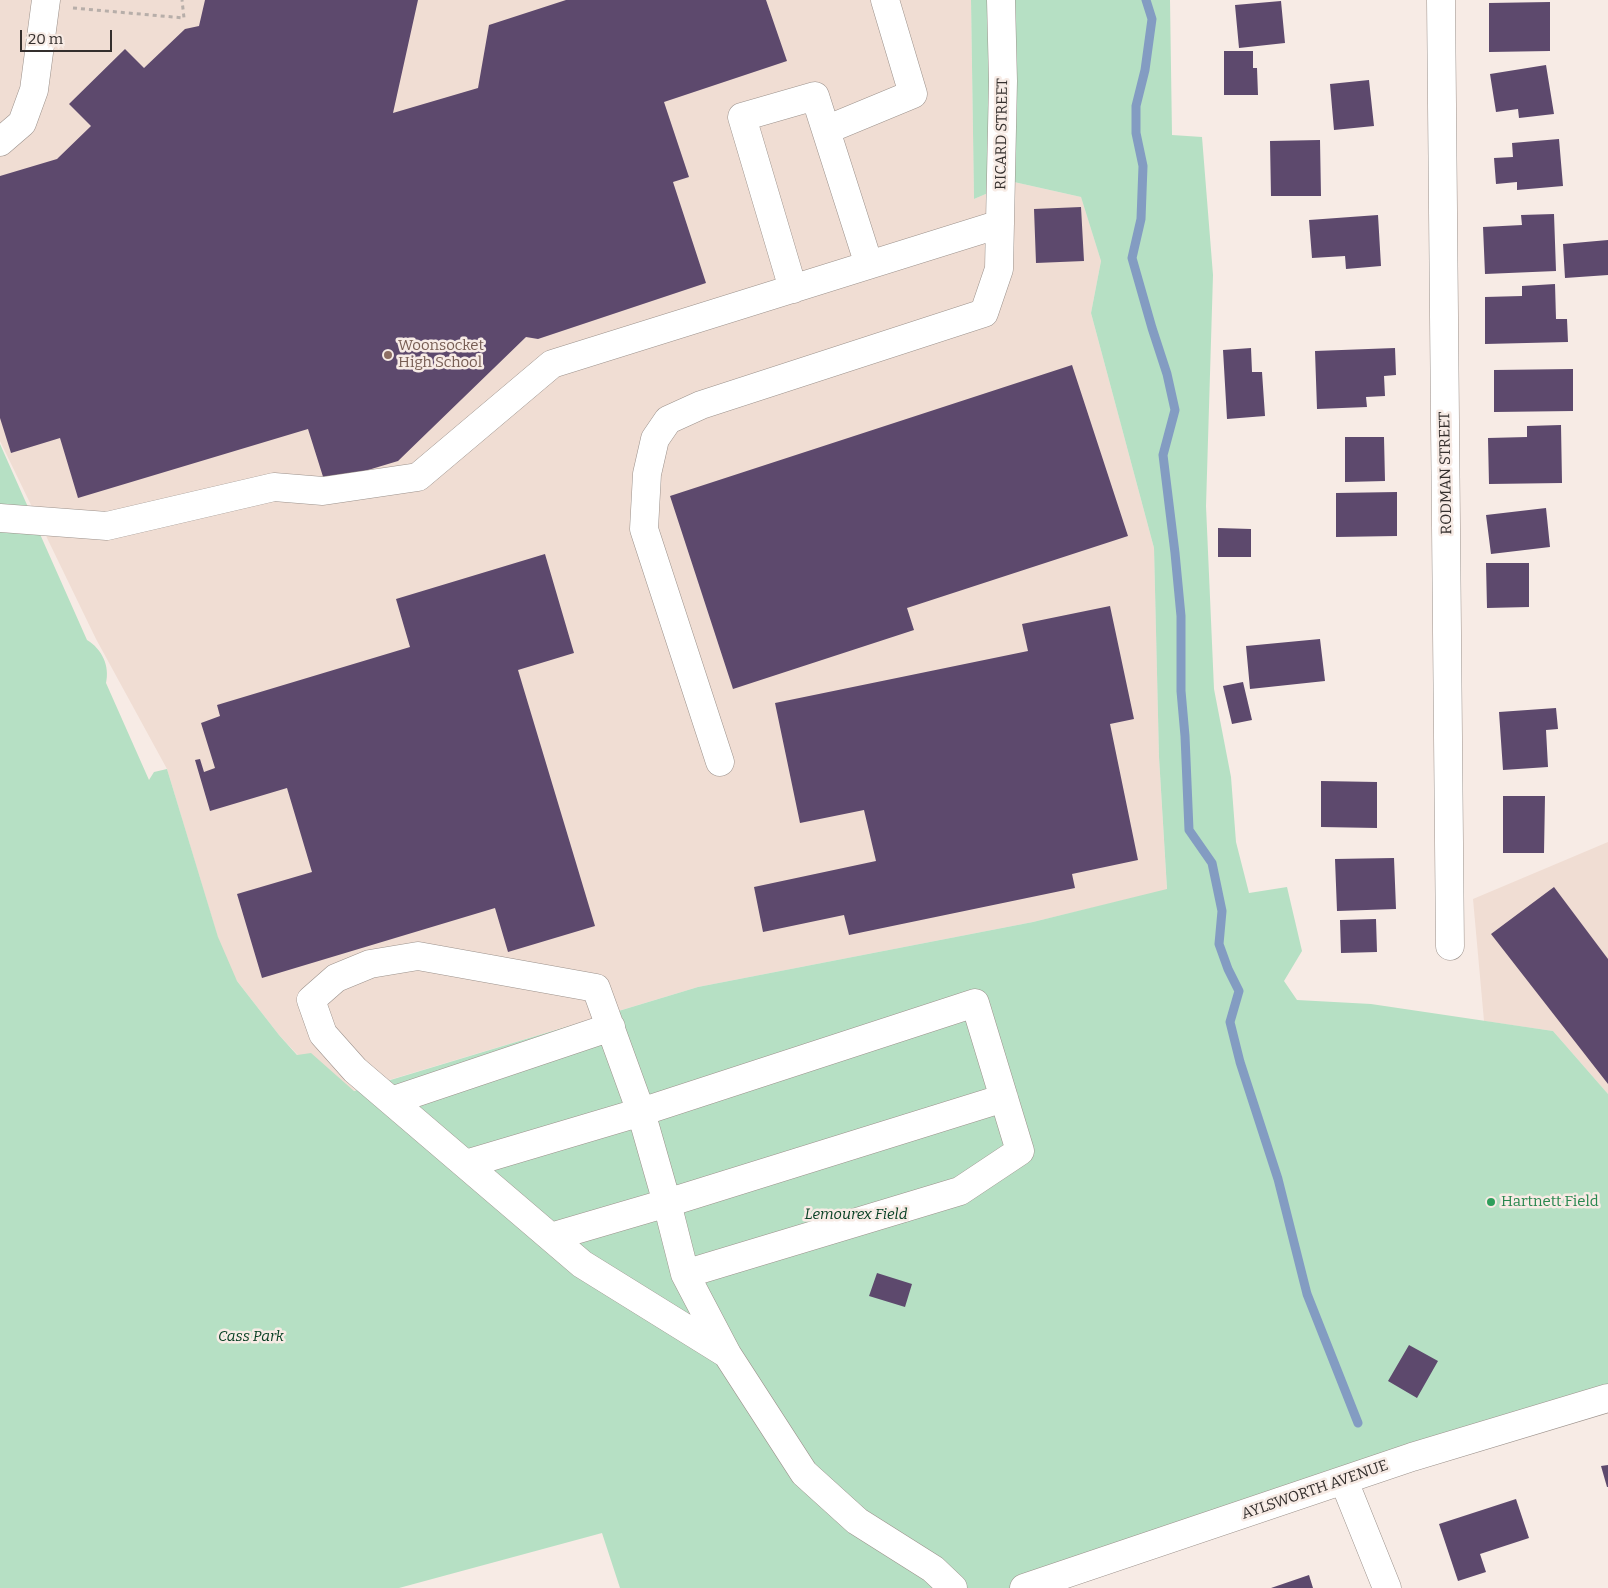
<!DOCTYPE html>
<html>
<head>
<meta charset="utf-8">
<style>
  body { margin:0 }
  #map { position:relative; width:1608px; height:1588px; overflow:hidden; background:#f7ebe5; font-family:Bitter,serif }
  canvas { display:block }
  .scale { position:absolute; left:20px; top:30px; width:92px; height:22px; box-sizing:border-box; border:2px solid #342f2d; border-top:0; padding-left:6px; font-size:15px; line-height:18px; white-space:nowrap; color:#342f2d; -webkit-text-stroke:4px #f7ebe5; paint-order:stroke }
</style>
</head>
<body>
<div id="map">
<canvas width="1608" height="1588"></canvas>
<div class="scale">20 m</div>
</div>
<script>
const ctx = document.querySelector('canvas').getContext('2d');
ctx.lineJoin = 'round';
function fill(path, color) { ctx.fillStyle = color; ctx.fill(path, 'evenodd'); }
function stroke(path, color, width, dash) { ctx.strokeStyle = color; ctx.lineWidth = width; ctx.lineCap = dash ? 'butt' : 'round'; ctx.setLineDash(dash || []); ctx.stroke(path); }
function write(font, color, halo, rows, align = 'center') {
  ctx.font = font + ' Bitter,serif'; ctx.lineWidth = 5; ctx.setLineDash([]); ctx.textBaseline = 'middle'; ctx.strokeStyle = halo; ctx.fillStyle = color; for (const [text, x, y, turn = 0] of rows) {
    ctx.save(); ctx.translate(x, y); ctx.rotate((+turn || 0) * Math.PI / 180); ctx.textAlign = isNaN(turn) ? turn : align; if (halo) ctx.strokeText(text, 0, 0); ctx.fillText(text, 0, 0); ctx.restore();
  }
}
const built = new Path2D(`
  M0,0H971L974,199L1014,182L1081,197L1101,261L1091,313L1154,548L1159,757L1167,890L1033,922L698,987L336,1096L279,1035L227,968L167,769L96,639L0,441Z
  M1608,842V1094L1553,1031L1484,1021L1473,899Z`);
const green = new Path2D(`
  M971,0H1170L1172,135L1202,137L1213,275L1206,506L1214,689L1231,777L1236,842L1249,893L1287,887L1302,951L1284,981L1297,1000L1371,1004L1553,1031L1608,1094V1397L1030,1588H620L602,1533L399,1588H0V444L87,640C102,649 110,666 106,683L149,780L154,772L167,769L218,937L237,981L279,1035L297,1055L311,1053L354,1091L698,987L1033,922L1167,889L1159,757L1154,548L1091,313L1101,261L1081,197L1014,182L974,199Z`);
const stream = new Path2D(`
  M1146,0L1152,19L1145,70L1136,106V133L1143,166L1141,219L1132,258L1152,328L1167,374L1175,410L1163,455L1175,553L1181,616V691L1185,736L1189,830L1212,863L1222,911L1219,944L1228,969L1239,991L1230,1022L1240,1062L1278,1179L1307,1294L1358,1423`);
const building = new Path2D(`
  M205,0H418L393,113L478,88L489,25L566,0H766L787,61L664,102L689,177L673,182L706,283L538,339L526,337L398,461L325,483L308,429L78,498L60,438L11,453L0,418V176L57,159L91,126L69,104L125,49L144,68L185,29L199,26Z
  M1281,1L1285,43L1239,48L1235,5Z
  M1550,2V51L1489,52V3Z
  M1224,51H1253V68H1257L1258,95H1224Z
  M1546,65L1554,114L1519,118L1518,109L1496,112L1490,74Z
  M1369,80L1374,126L1334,130L1330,84Z
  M1559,139L1563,186L1517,190V182L1496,184L1494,158L1513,157L1512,143Z
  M1320,140L1321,196H1271L1270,141Z
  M1081,207L1084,261L1036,263L1034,209Z
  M1554,214L1556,271L1485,274L1483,227L1522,225L1521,215Z
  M1378,215L1381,266L1346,269L1345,256L1312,258L1309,220Z
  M1608,240V275L1565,278L1563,244Z
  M1555,284L1556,319H1567L1568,342L1485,344V297L1522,296V286Z
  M1251,348L1252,372H1262L1265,416L1227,419L1223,350Z
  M1395,348L1396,375L1384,376L1385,396L1366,397L1367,407L1317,409L1315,351Z
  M1072,365L1128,536L907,608L914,630L733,689L670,496Z
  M1573,369V411L1494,412V370Z
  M1561,425L1562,483L1489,484L1488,438L1527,437V426Z
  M1345,437H1384L1385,481L1345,482Z
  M1397,492V536L1336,537V493Z
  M1546,508L1550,547L1491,554L1486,515Z
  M1218,528L1251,529V557H1218Z
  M545,554L574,653L518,670L595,926L508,952L495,908L262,978L237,894L312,872L287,788L210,811L195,760L200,759L204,772L215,768L201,723L220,716L217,705L410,647L396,599Z
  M1486,563H1529V607L1487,608Z
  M1110,606L1134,719L1110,724L1138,860L1072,874L1075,888L849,935L844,915L763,932L754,887L876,861L864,810L800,823L775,703L1028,651L1022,624Z
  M1320,639L1325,681L1250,689L1246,646Z
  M1243,682L1252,720L1232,724L1223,686Z
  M1556,708L1558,729L1546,730L1548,767L1503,770L1499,712Z
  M1321,781L1377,782V828L1321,827Z
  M1503,796H1545L1544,853H1503Z
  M1394,858L1396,909L1337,911L1335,859Z
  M1554,887L1608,959V1084L1491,934Z
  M1376,919L1377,952L1341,953L1340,920Z
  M877,1273L912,1284L905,1307L869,1296Z
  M1409,1345L1438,1361L1417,1398L1388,1381Z
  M1608,1465V1487H1607L1601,1466Z
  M1516,1499L1529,1538L1480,1554L1486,1572L1458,1581L1439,1524Z
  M1309,1575L1313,1588H1271Z`);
const path = new Path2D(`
  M73,8L184,18L182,0`);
const minor = new Path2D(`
  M1441,0L1450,946
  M826,130L913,94L885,0
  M0,142L22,123L34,90L46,0
  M793,289L742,117L815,96L869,265
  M0,518L107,526L274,487L323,491L418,477L552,364L1000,224
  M720,762L644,529L647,474L655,439L668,420L701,405L984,313L999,269L1003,81L1001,0
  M391,1101L611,1027
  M466,1164L641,1112L667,1203L685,1274
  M551,1237L667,1203L1004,1098
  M727,1354L582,1264L355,1070L323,1034L311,1000L336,978L370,964L418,956L596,988L641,1112L975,1003L1020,1151L960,1191L685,1274L727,1354L804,1473L857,1521L933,1569L953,1588
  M1344,1481L1387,1588
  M1024,1588L1412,1457L1608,1398`);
const markers = [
  [388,355,5,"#8d6e63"],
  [1491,1202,5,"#2e9e5b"]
];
const streetNames = [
  ["RICARD STREET",1002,134,-89],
  ["RODMAN STREET",1446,473,-91],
  ["AYLSWORTH AVENUE",1315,1490,-19]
];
const educationNames = [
  ["Woonsocket",398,346],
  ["High School",398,363]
];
const leisureNames = [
  ["Hartnett Field",1501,1202]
];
const parkNames = [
  ["Lemourex Field",856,1215],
  ["Cass Park",251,1337]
];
fill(built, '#f0ddd3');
fill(green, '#b6e0c4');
stroke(stream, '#839cc2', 9);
fill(building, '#5d496d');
stroke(minor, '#9c928c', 29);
stroke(path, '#b7aea9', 3, [4, 4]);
stroke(minor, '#fff', 28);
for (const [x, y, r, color] of markers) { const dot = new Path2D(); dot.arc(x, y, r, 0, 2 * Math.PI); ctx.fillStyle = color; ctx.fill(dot); stroke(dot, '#f7ebe5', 2); }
write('15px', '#342f2d', '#f7ebe5', streetNames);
write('15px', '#785e54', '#f7ebe5', educationNames, 'left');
write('15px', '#27864d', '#f7ebe5', leisureNames, 'left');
write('italic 15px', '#084024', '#f7ebe5', parkNames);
</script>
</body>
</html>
